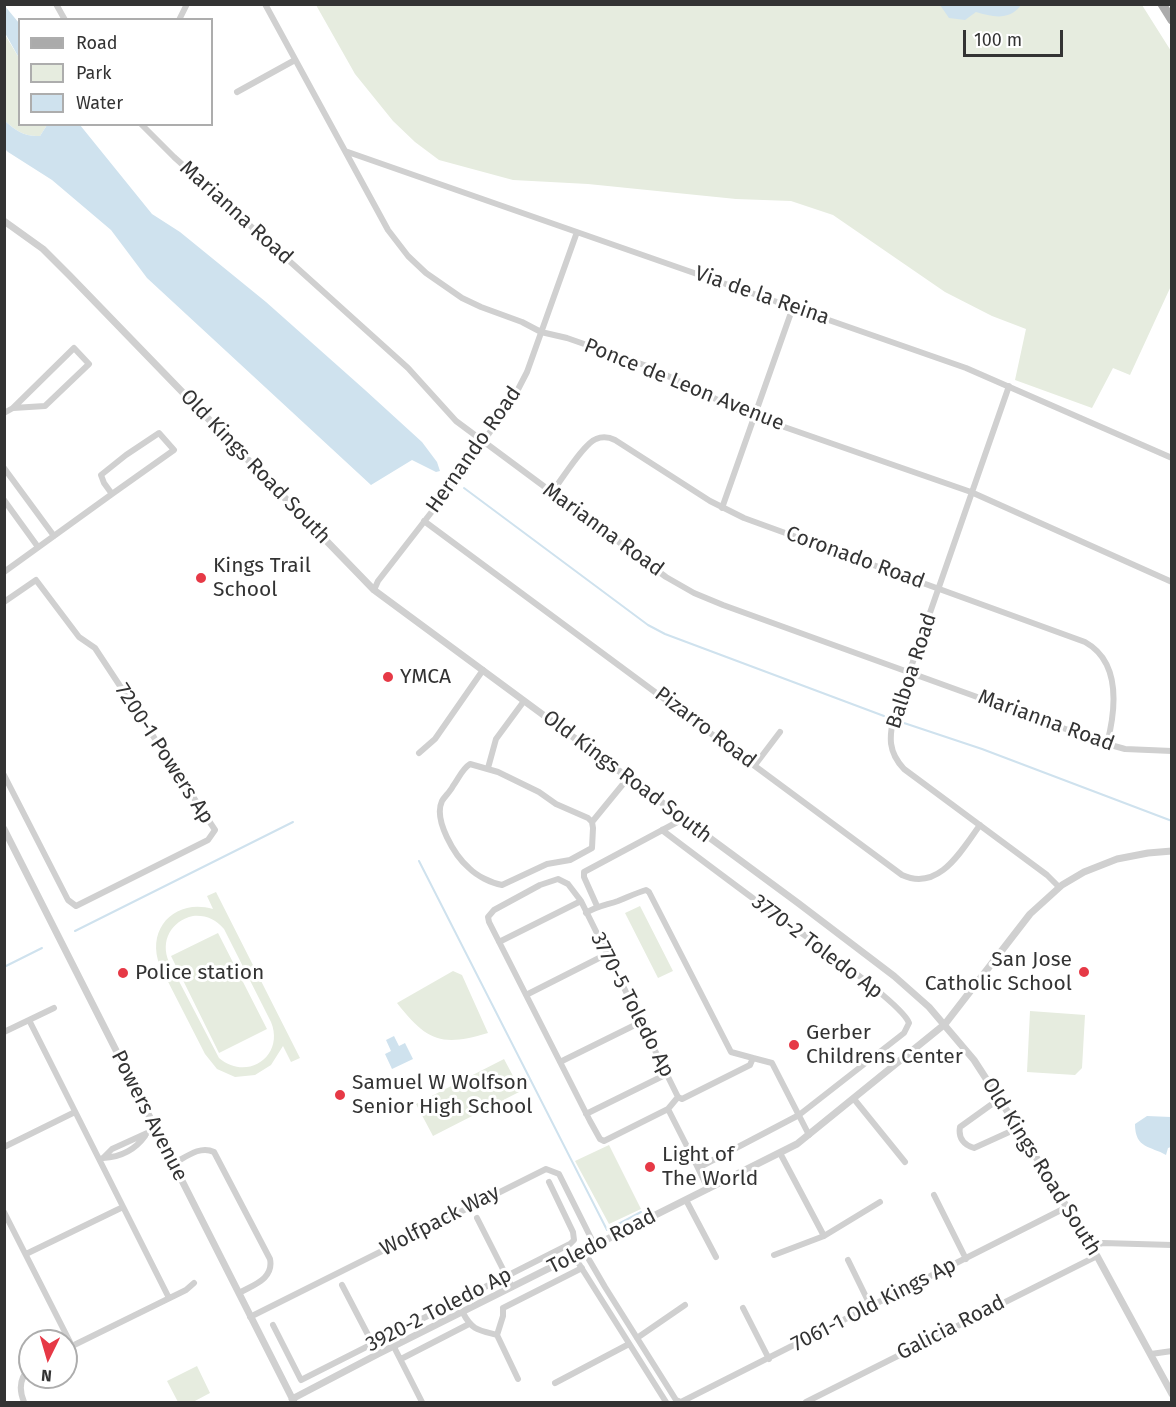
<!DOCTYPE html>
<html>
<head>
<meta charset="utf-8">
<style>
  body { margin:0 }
  #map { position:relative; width:1176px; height:1407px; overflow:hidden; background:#fff; font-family:"Fira Sans",sans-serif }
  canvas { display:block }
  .frame { position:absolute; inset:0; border:6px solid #333; pointer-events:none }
  .legend { position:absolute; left:18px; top:18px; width:195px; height:108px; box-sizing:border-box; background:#fff; border:2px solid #adadad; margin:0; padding:8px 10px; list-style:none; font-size:18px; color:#333 }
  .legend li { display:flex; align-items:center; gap:12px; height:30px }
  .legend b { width:30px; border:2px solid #adadad }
  .north { position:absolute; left:18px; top:1329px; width:60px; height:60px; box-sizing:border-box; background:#fff; border:2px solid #adadad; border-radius:50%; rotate:185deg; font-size:16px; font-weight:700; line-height:24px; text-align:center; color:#333 }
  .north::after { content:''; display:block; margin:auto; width:21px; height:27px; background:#e63946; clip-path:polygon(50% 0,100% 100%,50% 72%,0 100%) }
  .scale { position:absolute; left:963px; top:30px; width:100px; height:27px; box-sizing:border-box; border:3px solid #333; border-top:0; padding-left:8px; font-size:18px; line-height:21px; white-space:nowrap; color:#333; -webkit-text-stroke:4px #fff; paint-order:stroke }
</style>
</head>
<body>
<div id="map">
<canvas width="1176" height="1407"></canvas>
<div class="frame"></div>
<ul class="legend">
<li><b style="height:8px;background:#ababab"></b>Road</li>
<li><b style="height:16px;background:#e6ecdf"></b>Park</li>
<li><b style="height:16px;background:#cfe2ee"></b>Water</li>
</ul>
<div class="north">N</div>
<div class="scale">100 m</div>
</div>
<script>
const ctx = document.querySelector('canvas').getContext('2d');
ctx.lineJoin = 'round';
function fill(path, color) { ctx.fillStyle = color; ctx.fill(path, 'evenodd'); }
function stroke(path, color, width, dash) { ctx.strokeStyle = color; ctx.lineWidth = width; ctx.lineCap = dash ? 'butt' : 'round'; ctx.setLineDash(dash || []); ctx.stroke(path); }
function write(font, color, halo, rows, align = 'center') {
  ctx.font = font + ' "Fira Sans",sans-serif'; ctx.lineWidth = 6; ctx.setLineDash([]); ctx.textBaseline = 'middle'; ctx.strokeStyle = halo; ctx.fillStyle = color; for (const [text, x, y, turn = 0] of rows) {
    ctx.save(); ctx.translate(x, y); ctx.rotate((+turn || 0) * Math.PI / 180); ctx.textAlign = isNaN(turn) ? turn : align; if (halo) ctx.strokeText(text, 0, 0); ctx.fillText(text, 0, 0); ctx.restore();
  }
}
const green = new Path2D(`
  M316,5H1142L1171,51V286L1130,375L1113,368L1092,408L1015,380L1026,329L992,316L945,292L833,215L791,201L736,199L588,184L513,180L439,160L415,142L393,121L355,74Z
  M4,33L19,58L20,124L47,125L40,136C25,137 16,131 5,121Z
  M216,892L300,1058L291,1062L283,1046L271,1065L255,1075L235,1077L217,1069L205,1054L160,966C145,928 176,898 213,909L207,896ZM193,916C206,915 215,919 224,929L271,1022C285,1056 247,1082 219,1058L169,962C160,941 171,921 193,916Z
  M640,906L673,971L658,978L625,913Z
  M218,933L267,1029L219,1053L171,956Z
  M453,971L462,975L488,1033C441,1047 427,1041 397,1003Z
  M1030,1011L1085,1015L1082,1068L1075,1075L1027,1072Z
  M504,1059L521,1091L433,1136L416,1104Z
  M609,1145L641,1209L609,1224L575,1161Z
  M197,1366L210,1393L193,1402H178L167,1381Z`);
const water = new Path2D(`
  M4,5L19,23V58L5,33Z
  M940,5H1021C1009,21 993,17 976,12L965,20L949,18Z
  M5,121C16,131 25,137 40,136L47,125H80L152,214L180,232L266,302L365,390L422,442L437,462L440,471L436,472L412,460L371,485L147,278L111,230L52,180L8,152L5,149Z
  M394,1036L399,1046L405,1043L413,1059L392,1069L385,1054L391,1051L386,1040Z
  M1147,1116L1171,1117V1147L1168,1148L1166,1155C1151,1146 1135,1149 1135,1124Z`);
const stream = new Path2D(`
  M464,488L648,625L665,634L884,716
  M901,722L982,749L1172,821
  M419,861L607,1230L641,1212
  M75,931L293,822
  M4,967L42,948`);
const minor = new Path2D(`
  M56,4L65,20
  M265,4L388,230L408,256L426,273L462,298L481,307L522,322L541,332L567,338L647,366L747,414L971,492L1172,582
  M179,20L187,4
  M237,92L295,60
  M141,124L174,157L408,368L456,421L666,577L694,593L723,605L1107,744L1125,749L1172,751
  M345,151L966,368L1172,458
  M74,348L89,364L45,406L13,408Z
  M1009,386L894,716C889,737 888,752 904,769L1047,875L1059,887
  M4,413L13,408
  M159,433L174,450L112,494L104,483L101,475L126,455Z
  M4,468L54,536
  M552,492C561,481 584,443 596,439C603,436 609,437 615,440L710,501L744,518L1085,642C1121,662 1116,709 1107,744
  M4,500L38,547
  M722,508L793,307
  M424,521L902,875C939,892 961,851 980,825
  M4,572L112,494
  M374,590L378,581L451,487L512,401L527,372L577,232
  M4,602L36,580L79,637L95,648L215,830L208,840L76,906L68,900L4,775
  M419,753L435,739L483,670
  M470,764L498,772L539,792L556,804L588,818L592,822L593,828L592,848L570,860L547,864L502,885C491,883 477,876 469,868C455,856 433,820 442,801C445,796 450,792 453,786C459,778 462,769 470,764Z
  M755,765L780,732
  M488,768L496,739L524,701
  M592,822L628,778
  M662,830C696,856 731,882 766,908C790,925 902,1002 909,1023L904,1033L799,1115L698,1168L668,1109
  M597,906L584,877V872L683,819
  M586,913C597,906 607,905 618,901C628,897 636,893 646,890L649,892L731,1052L753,1058L750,1065L682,1099L678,1097L668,1109L604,1141L600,1139L590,1121L489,922L488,917L494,910L540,885L558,879L568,884L581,901L678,1097
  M499,942L581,901
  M526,995L607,954
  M29,1020L169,1298
  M4,1032L54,1008
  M753,1058L772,1063L809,1135
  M560,1062L641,1022
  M854,1099L905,1162
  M999,1099L960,1127C958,1138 964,1145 974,1148L1018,1128
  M586,1114L667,1074
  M4,1147L75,1112
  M780,1153L824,1236
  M103,1158L112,1149L156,1129
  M103,1158C121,1157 135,1150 145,1136
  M173,1164C186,1157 200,1145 214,1152L270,1259C274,1279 253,1285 239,1293
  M698,1168L708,1189
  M934,1195L966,1259
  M686,1200L716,1257
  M4,1212L72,1346
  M477,1218L512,1287
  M1091,1246L1103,1243L1172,1245
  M584,1251L605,1287L676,1400L681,1402L1067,1207
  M26,1254L123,1207
  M774,1255L824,1236L880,1202
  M574,1256L666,1402
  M848,1260L871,1307
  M342,1285L378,1354
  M503,1308L582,1268
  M743,1308L769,1359
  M463,1313C472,1330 478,1330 497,1335
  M250,1317L546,1169L559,1174L595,1246
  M273,1325L301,1380L570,1244L574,1240L573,1232L549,1182
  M497,1335L518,1379
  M497,1335L503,1316V1308
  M637,1338L685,1305
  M394,1347L422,1402
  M66,1349L186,1290L194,1283
  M1151,1354L1172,1351
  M401,1359L469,1324
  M555,1383L629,1344
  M24,1402C19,1390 19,1378 30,1368
  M806,1402L1097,1256`);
const tertiary = new Path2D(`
  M4,221L43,249L70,276L374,590L798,903L894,976L929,1007L974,1060L1018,1128L1097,1256L1172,1394
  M4,829L294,1402
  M292,1399L378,1354L797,1144L945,1024L1030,914L1062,885L1084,872L1117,859L1148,853L1172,851`);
const primary = new Path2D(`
  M1162,4L1172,20`);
const markers = [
  [201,578,6,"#e63946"],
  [388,677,6,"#e63946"],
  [1084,972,6,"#e63946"],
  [123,973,6,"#e63946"],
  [794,1045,6,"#e63946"],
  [340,1095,6,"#e63946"],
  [650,1167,6,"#e63946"]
];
const streetNames = [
  ["Marianna Road",236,213,42],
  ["Via de la Reina",762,296,19],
  ["Ponce de Leon Avenue",684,385,22],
  ["Hernando Road",474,450,-55],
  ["Old Kings Road South",255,467,46],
  ["Marianna Road",603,530,36],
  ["Coronado Road",855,558,20],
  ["Balboa Road",912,671,-72],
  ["Marianna Road",1046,721,20],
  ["Pizarro Road",705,728,37],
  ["7200-1 Powers Ap",164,754,57],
  ["Old Kings Road South",627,777,37],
  ["3770-2 Toledo Ap",817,947,37],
  ["3770-5 Toledo Ap",632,1005,63],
  ["Powers Avenue",149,1116,63],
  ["Old Kings Road South",1041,1167,58],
  ["Wolfpack Way",440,1221,-27],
  ["Toledo Road",602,1242,-27],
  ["7061-1 Old Kings Ap",874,1305,-27],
  ["3920-2 Toledo Ap",439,1310,-27],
  ["Galicia Road",951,1328,-27]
];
const poiNames = [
  ["Kings Trail",213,566],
  ["School",213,590],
  ["YMCA",400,677],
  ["San Jose",1072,960,"right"],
  ["Catholic School",1072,984,"right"],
  ["Police station",135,973],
  ["Gerber",806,1033],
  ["Childrens Center",806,1057],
  ["Samuel W Wolfson",352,1083],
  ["Senior High School",352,1107],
  ["Light of",662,1155],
  ["The World",662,1179]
];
fill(green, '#e6ecdf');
fill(water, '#cfe2ee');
stroke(stream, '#cfe2ee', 2);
stroke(minor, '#d0d0d0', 6);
stroke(tertiary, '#d0d0d0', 7);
stroke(primary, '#ababab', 9);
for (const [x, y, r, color] of markers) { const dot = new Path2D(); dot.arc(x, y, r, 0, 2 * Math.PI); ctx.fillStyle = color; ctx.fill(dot); stroke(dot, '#fff', 2); }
write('21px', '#333', '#fff', streetNames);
write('21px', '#333', '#fff', poiNames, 'left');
</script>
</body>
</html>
